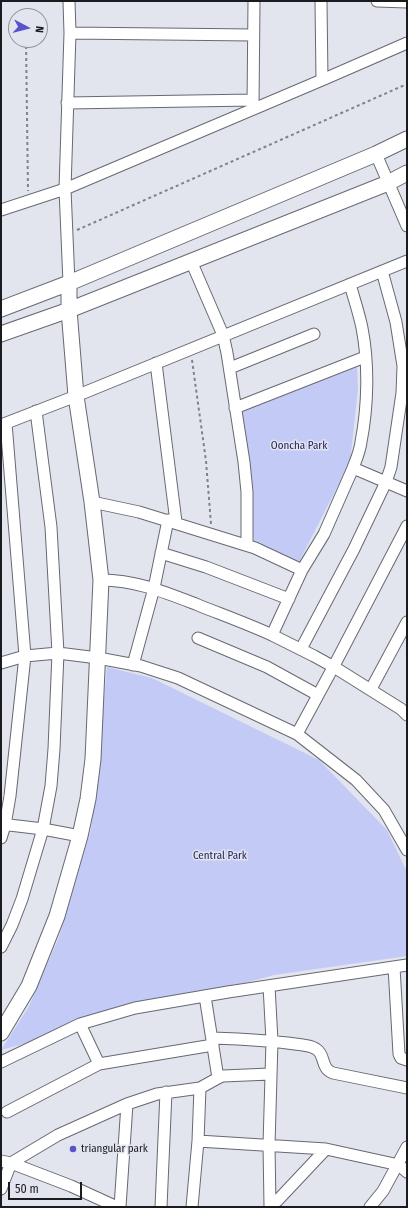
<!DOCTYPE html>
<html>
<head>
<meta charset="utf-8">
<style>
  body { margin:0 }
  #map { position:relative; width:408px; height:1208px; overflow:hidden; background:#e2e4ee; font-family:"Fira Sans Condensed",sans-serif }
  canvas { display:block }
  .frame { position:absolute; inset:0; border:2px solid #1a1b1f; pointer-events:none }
  .north { position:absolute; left:8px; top:8px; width:40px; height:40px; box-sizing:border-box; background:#e2e4ee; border:1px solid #92949b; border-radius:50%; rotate:97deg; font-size:11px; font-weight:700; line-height:16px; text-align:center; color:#1a1b1f }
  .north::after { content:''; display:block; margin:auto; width:14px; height:18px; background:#5952ca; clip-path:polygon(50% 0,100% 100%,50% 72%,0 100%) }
  .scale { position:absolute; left:8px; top:1182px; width:74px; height:18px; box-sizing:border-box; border:2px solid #1a1b1f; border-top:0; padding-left:5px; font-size:12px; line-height:14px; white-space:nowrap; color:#1a1b1f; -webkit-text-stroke:3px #e2e4ee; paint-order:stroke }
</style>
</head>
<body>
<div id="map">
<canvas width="408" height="1208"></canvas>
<div class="frame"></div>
<div class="north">N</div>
<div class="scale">50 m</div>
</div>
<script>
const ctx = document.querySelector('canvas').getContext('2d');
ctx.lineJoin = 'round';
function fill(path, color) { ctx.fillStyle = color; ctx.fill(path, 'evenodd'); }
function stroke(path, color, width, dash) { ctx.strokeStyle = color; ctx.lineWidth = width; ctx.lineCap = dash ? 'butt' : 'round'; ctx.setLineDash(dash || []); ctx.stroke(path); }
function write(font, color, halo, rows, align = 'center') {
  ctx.font = font + ' "Fira Sans Condensed",sans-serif'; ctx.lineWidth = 3; ctx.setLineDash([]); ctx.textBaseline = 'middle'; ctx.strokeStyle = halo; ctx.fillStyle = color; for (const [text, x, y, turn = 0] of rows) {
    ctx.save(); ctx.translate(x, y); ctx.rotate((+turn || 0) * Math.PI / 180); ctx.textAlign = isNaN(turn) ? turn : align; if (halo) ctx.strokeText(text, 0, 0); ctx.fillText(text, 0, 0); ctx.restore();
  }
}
const green = new Path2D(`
  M357,367L358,389L350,462L299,562L254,541L242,411Z
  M107,667L152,678L319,760L387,830L407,872V956L274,975L1,1050L28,1008L59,937L91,829Z`);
const path = new Path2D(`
  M26,40L28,191
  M77,230L407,84
  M192,360L206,461L211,524`);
const street = new Path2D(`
  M69,1L70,33L65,189L69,283
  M377,1L407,2
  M70,33L253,35
  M322,80L407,43
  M67,103L253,100
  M253,106L254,1
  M376,154L407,226
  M1,210L65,189L322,80L321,1
  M191,261L223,335L227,353L244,462L247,492V545
  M350,284C354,299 359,313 362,328C369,364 368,406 361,442C360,451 356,460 353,468
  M156,363L176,522
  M230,368L314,334
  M235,408L365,357
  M1,425L76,396L407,261
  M92,502L139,512L255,548L302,570L272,635L314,656L334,667L401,709L407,715
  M161,553L206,567L289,599
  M302,570L324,534L353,468L407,491
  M101,580C136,580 167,593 198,605C223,615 248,624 272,635
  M198,638L267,667L318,695
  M301,649L354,549L386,482L391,467L402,393L403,366L396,322L382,271
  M1,663L25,656L58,653L98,658L141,666L178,678L297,734L356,780L384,810L407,850
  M133,665L154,588L168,520
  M371,689L407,622
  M297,734L336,662L407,526
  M1,824L43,829L80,836
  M1,838L5,825L10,796L25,656L6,423
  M1,947L12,925L22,899L43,829L51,786L54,749L58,653L51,527L36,411
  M394,967L399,1054L401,1058L407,1060
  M269,986L272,1041L269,1145L270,1206
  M205,996L218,1078
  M212,1038C240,1039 267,1040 295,1044C302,1045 310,1045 316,1049C326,1055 320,1068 333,1073L407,1088
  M1,1062L80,1024L135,1008L228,992L407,965
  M99,1064L213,1045
  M200,1088L218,1078L223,1076L270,1074
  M7,1112L99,1064L80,1024
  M198,1141L326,1149L399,1165L407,1172
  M1,1161L11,1163L58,1135L127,1104L157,1094L200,1088L198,1141L192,1207
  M1,1189L11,1163L71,1186L117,1207
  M277,1201L326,1149
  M120,1207L127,1104
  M161,1207L166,1092
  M370,1207L383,1191L407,1147`);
const secondary = new Path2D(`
  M1,309L69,283L376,154L407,139
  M1,334L69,310L388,183L407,173
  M1,1033L29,986L57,916L80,836L88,799L93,759L101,580L92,502L76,396L69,310V283`);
const markers = [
  [73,1149,4,"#5952ca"]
];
const parkNames = [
  ["Ooncha Park",299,446],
  ["Central Park",220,856]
];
const poiNames = [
  ["triangular park",81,1149]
];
fill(green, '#c4caf6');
stroke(street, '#676972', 13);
stroke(secondary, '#676972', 17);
stroke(path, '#808289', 2, [3, 3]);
stroke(street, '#fff', 11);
stroke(secondary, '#fff', 15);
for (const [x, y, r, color] of markers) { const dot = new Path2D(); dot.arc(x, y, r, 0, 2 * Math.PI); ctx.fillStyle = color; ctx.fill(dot); stroke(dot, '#e2e4ee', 1.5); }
write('11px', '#25245e', '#e2e4ee', parkNames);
write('11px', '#1a1b1f', '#e2e4ee', poiNames, 'left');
</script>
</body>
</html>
